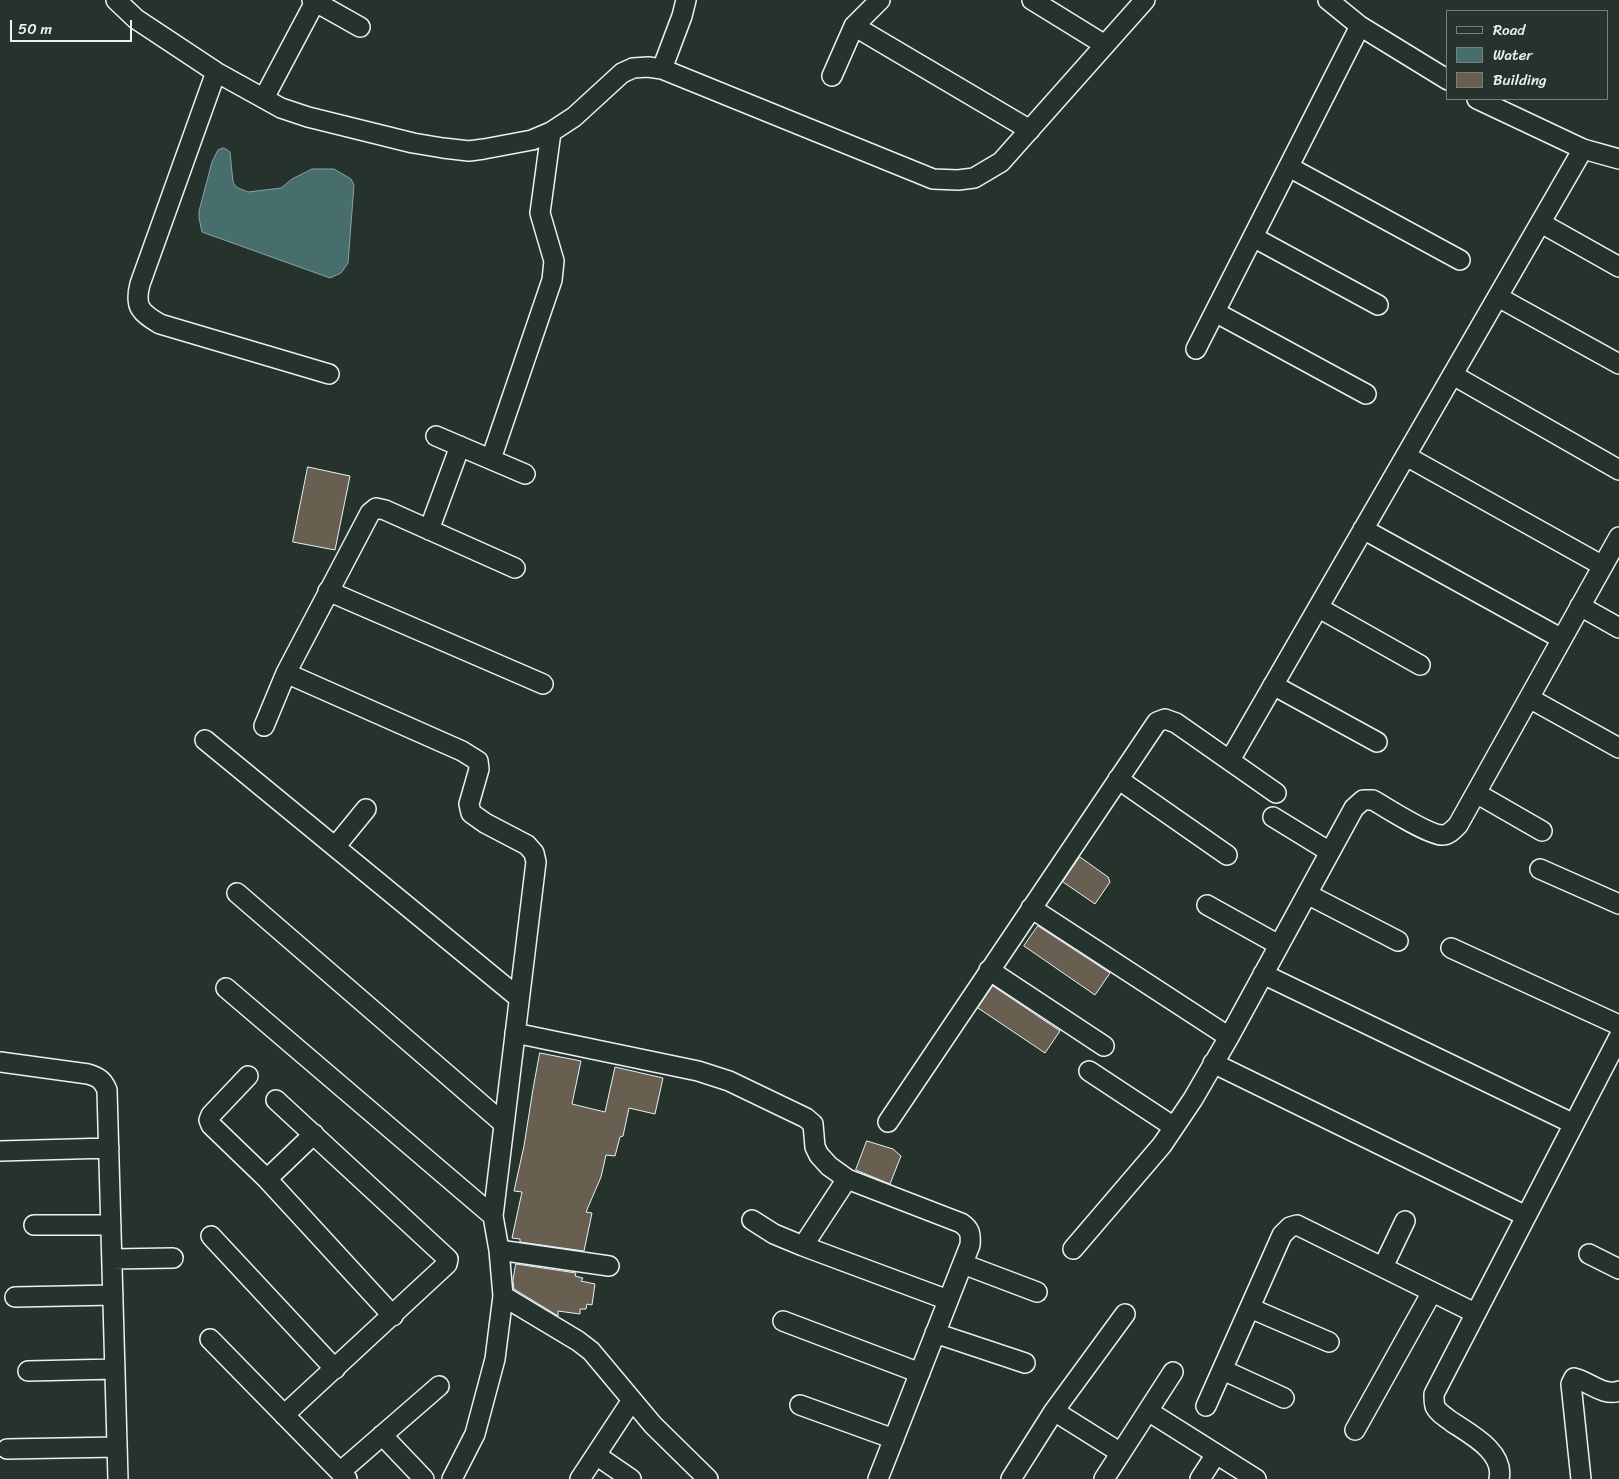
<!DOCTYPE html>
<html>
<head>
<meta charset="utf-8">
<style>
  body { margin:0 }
  #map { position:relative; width:1619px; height:1479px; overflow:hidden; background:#26332d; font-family:Sriracha,sans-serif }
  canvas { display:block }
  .legend { position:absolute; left:1446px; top:10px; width:162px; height:90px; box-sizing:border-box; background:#26332d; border:1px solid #747f7e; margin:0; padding:6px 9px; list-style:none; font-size:15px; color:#e8f1f8 }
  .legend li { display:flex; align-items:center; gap:10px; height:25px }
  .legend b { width:25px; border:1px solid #747f7e }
  .scale { position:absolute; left:10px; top:20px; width:122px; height:22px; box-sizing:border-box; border:2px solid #e8f1f8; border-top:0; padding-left:6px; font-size:15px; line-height:18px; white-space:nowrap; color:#e8f1f8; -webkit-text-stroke:4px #26332d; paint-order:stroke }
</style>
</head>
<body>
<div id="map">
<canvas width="1619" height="1479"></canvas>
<ul class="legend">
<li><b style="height:6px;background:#26332d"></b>Road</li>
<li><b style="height:14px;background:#486d6d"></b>Water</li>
<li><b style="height:14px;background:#685f51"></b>Building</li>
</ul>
<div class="scale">50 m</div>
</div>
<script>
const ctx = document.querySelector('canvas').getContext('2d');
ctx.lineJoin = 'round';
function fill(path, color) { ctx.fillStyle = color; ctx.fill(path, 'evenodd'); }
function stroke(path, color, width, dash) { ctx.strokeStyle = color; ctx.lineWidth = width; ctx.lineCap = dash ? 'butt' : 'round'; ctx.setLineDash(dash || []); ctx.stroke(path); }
const water = new Path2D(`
  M224,148L230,152L233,182L236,187L248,192L281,188L292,179L312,169H334L351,179L354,185L348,263L341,273L330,278L202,232L199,218V211L212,162L218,150Z`);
const building = new Path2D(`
  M308,467L350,476L335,550L293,542Z
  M1080,857L1108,877L1110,882L1095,904L1063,882Z
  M1038,926L1110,973L1095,995L1024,946Z
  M993,986L1060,1031L1045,1053L978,1008Z
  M540,1053L581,1061L572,1104L605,1112L615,1067L663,1078L655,1114L629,1108L623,1136L620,1137L615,1156L606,1155L601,1177L586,1212L592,1213L584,1251L520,1242V1239L512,1238L522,1192L514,1191L524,1146L533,1089Z
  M867,1141L893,1149L901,1156L890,1184L856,1170Z
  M516,1264L576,1273L575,1276L583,1278L581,1281L595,1284L592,1305L587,1304L586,1309H580V1314L558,1311V1316L514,1289L513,1281Z`);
const minor = new Path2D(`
  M116,0L136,19L216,72L281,108L308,117L413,143L443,148L469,151L484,149L532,140L551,132L574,117L622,73L633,68L648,67L662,69L933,179L958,180L974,178L1001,162L1145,0
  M312,0L360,27
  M1032,0L1105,45
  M1328,0L1360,26L1448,80
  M854,26L1030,130
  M662,69L682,16L686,0
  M216,72L140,284C134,307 141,313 160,324L329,374
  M832,76L854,26L880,0
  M264,98L316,0
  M1477,99L1583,149L1619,159
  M1289,167L1460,260
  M1541,223L1619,267
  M1253,237L1378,305
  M1498,297L1619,364
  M1215,312L1366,394
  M1196,349L1360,26
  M1453,375L1619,470
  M436,436L525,474
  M1406,456L1603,566
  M491,459L552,280L554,261L540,213L551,132
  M1363,529L1562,639
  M429,530L460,446
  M328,591L543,684
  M1580,606L1619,628
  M1319,608L1420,665
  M286,673L462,751L478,761L479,769L469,804L471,813L485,823L527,845L534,853L536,862L493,1216L499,1250L503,1296L495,1359L475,1434L452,1479
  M1273,685L1377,742
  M1529,698L1619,748
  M264,726L286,673L370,513L376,508L385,510L515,568
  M205,740L519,998
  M1230,760L1583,149
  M1118,779L1227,855
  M1476,793L1542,831
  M1273,817L1330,852
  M335,847L366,809
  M1540,869L1619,904
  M237,893L503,1123
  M1307,894L1398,941
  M1207,905L1279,945
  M1031,908L1229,1037
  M1451,948L1619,1025
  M989,970L1104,1046
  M1263,974L1574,1124
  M226,988L493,1216
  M515,1033L698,1071L729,1081L806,1118L813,1124L815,1147L819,1155L829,1166L847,1179L961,1223C970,1229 971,1234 970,1245L878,1479
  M0,1062L88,1074C98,1077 103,1080 107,1090L118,1479
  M1213,1063L1526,1216
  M1089,1071L1174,1127
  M248,1076L211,1115L209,1120L211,1125L267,1179
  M276,1100L448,1259L447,1264L284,1415
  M888,1122L1157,722L1165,719L1176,723L1276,793
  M314,1134L267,1179L393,1316
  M0,1151L109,1148
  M752,1220L774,1234L803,1246L948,1300
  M34,1225H111
  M211,1236L335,1369
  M803,1246L847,1179
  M1073,1249L1162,1145L1193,1099L1229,1037L1354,808L1363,800H1373C1386,808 1429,835 1442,835C1449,835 1454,829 1458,825L1619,537
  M499,1250L609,1266
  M1589,1254L1619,1269
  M112,1259L173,1258
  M963,1264L1037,1292
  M1383,1267L1405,1221
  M503,1296L578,1341L591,1351L653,1425L708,1479
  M15,1297L113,1295
  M1250,1308L1329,1342
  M783,1321L920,1373
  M935,1333L1025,1363
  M210,1339L347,1479
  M1223,1370L1284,1398
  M28,1371L115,1369
  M800,1405L894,1439
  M1206,1406L1282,1235L1290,1227L1297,1225L1475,1313
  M1054,1411L1121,1453
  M1148,1411L1256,1479
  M1355,1430L1432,1292
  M382,1435L424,1479
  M7,1449L117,1447
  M596,1455L631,1479
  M340,1472L439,1386
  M580,1479L632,1400
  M1011,1479L1054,1411L1125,1314
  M1104,1479L1173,1372
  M1200,1479L1216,1454
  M1499,1479C1505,1452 1470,1434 1452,1422C1447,1418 1437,1412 1435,1406C1434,1403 1434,1397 1434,1394L1619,1037
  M1581,1479L1571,1384L1574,1378C1588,1381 1604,1397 1619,1391`);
fill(water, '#486d6d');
stroke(water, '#88a2a5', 1);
fill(building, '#685f51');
stroke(building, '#e8f1f8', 1);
stroke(minor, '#e8f1f8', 22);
stroke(minor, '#26332d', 19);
</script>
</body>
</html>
